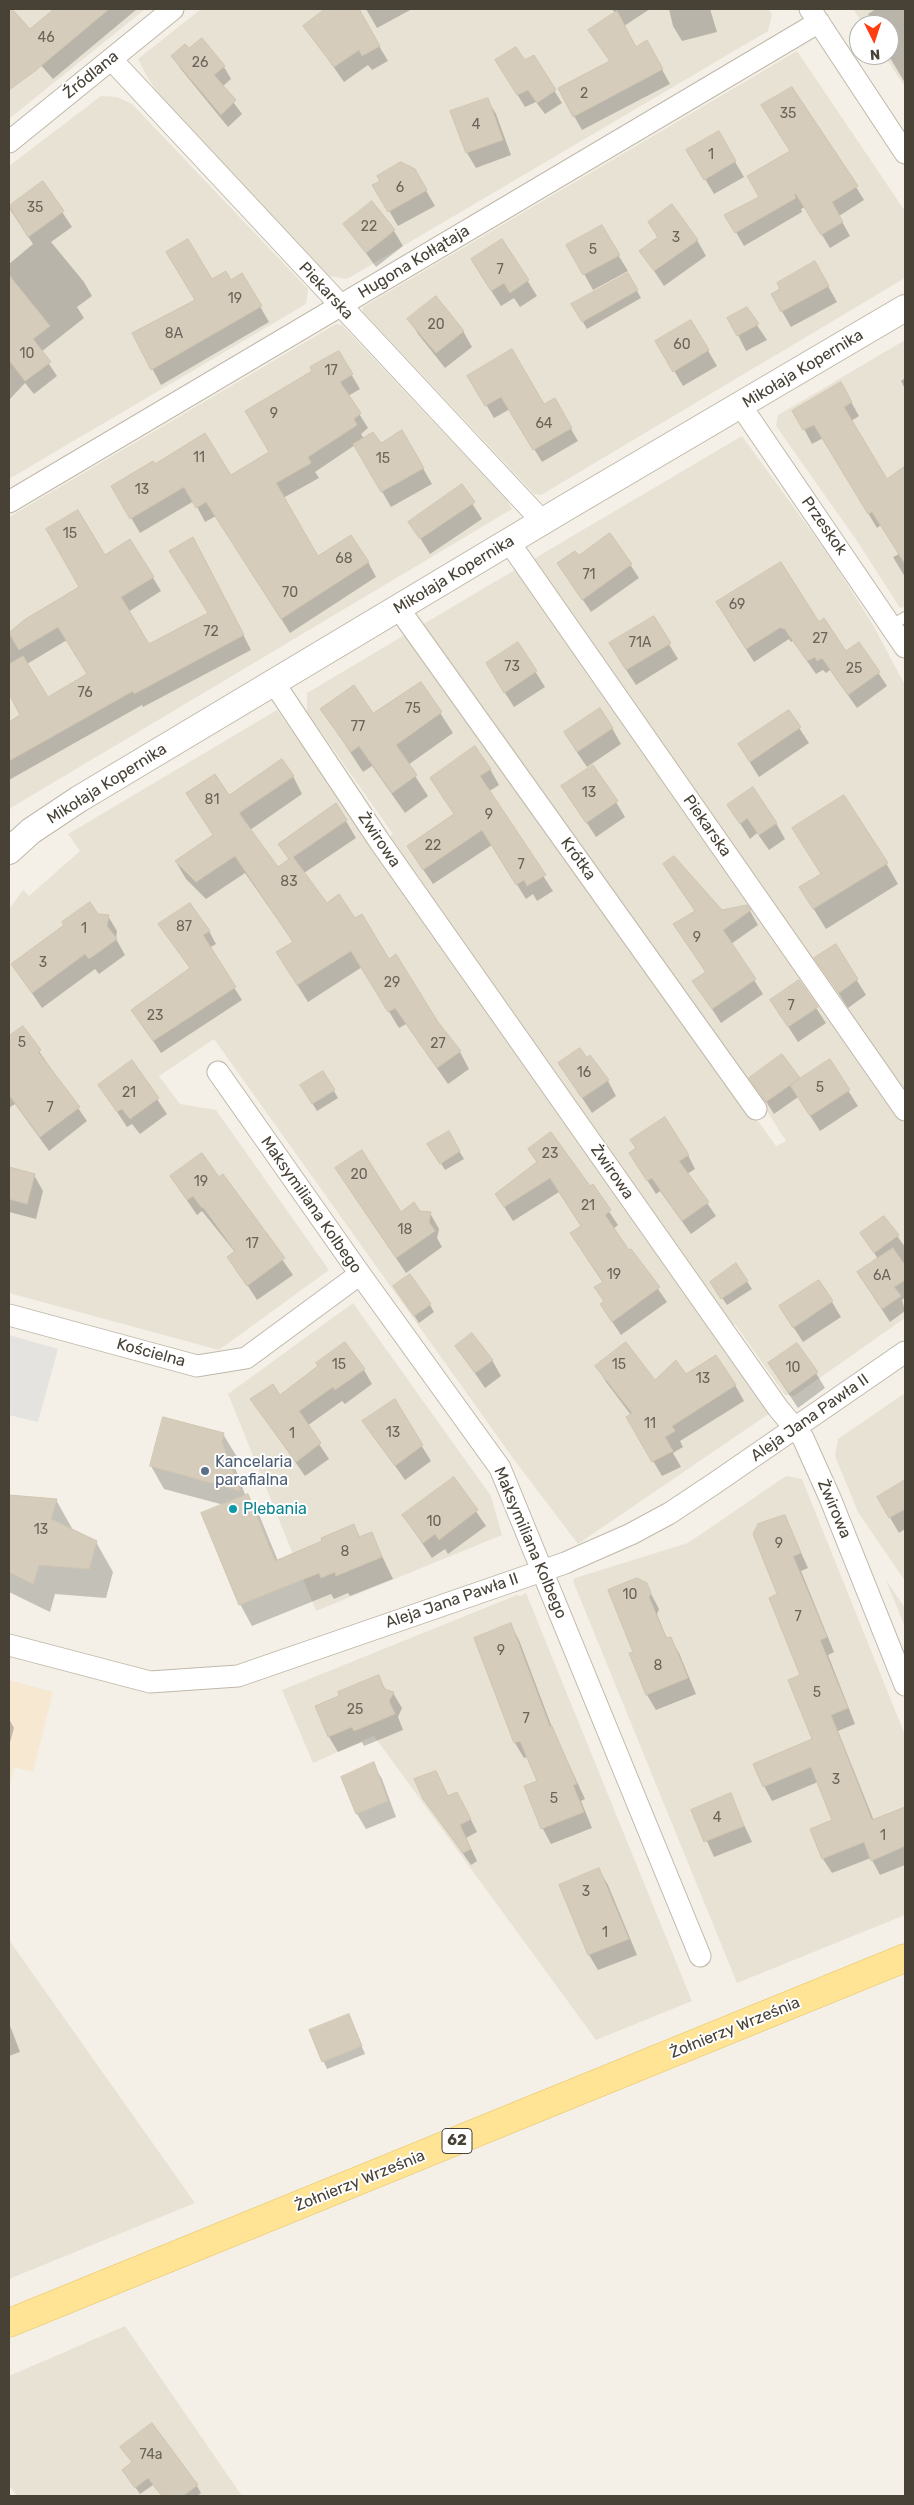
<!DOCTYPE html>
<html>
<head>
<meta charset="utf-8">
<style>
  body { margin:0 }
  #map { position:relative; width:914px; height:2505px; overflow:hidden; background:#f4f0e7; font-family:Rubik,sans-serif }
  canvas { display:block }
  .frame { position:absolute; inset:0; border:10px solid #474136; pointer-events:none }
  .north { position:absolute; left:849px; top:15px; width:50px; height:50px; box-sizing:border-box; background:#fff; border:1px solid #b5b3af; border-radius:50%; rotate:176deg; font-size:14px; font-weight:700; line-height:20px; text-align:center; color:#474136 }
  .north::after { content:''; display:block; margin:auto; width:18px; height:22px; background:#ff3d13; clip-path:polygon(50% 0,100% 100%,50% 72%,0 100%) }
</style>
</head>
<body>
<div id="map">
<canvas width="914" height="2505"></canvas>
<div class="frame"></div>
<div class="north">N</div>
</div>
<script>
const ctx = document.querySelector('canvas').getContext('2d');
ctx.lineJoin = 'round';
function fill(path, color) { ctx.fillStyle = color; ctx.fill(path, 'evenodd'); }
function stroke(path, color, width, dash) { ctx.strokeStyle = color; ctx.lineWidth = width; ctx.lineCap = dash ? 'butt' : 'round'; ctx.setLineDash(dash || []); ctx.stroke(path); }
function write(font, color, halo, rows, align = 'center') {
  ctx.font = font + ' Rubik,sans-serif'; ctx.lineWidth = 4; ctx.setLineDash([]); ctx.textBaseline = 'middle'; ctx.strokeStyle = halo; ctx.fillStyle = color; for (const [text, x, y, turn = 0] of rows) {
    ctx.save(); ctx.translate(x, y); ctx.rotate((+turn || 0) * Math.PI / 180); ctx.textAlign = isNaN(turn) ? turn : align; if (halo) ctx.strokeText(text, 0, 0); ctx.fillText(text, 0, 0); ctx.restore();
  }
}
const residential = new Path2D(`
  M9,9H145L9,119Z
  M201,9H768L772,14L768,31L347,279L328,276L163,101L146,75L138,59Z
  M853,9H905V87L884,55H889V25H864Z
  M797,51L905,211V278L541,495L534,494L363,312V307Z
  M101,96L117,97L132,104L308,289L306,304L9,479V166Z
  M336,324L342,325L506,499L512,509L9,809V517Z
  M905,340V607L900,608L857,541L776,426L778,415Z
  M742,436L832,560L873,625L905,685V1318L794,1396L785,1395L735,1324L729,1327L386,839L393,834L307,712V693L408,633L776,1146L786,1141L763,1105L420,626Z
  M277,710L773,1411L578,1544L515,1461L214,1039L159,1076L180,1104L216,1110L329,1270L219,1350L9,1293V909L23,890L29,896L80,851L68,834Z
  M353,1303L491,1496L502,1535L316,1611L228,1394Z
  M905,1393V1581L858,1512L835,1456L838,1439Z
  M786,1476L802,1479L905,1735V1915L737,1983L573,1581L575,1578L688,1543Z
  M886,1580L905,1608V1627Z
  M526,1593L692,2001L596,2040L374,1736L313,1763L282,1690L517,1595L521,1596Z
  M9,1940L195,2203L9,2279Z
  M125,2326L242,2496H17L9,2485V2376Z`);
const commercial = new Path2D(`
  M9,1680L53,1692L33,1772L14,1767L9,1789Z`);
const parking = new Path2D(`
  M9,1335L58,1349L38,1422L9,1415Z`);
const shadow = new Path2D(`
  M56,9H137L53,79L30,53L21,38Z
  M338,9H357L388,61L372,70L368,65L344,82L305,26Z
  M366,9H412L377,28Z
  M612,9H650L624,26L636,48L647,42L670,84L582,130L574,116L611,63L598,44L615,13Z
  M669,9H710L717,32L682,41L673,26Z
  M876,9H905V83L889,56L891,54L889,50V25H875L868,14Z
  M173,56L224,67L231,79L222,87L242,114L228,127L180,68Z
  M533,57L562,103L545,114L536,102L525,107L504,73Z
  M487,99L496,114L511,155L476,168L467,153Z
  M718,133L744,177L714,194L688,150Z
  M414,170L435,206L398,226L374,185Z
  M43,183L72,227L51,242L84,282L92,296L77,307L84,318L41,352L57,376L34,394L25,383L9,400V264L33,244L9,208Z
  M856,187L864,200L839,216L850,236L830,248L805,207L801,209L802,212L744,246L726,215L760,197Z
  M649,222L697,240L706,256L664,286L641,251L658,238Z
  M345,224L394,231L403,246L376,267Z
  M601,227L628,271L593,290L568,245Z
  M502,240L537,296L520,307L514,298L501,306L481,275Z
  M815,263L837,302L791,327L772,294Z
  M242,275L269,322L161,385L133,333L196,300L211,281H230Z
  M628,275L641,298L587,329L573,305Z
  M746,309L767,340L746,351L738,335Z
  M409,319L463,331L472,347L445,368L418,334Z
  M691,321L717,366L683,386L657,341Z
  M338,352L360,389L348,396L368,428L361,434L364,439L380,444L402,432L432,484L391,507L355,445L315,472L319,478L283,498L317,558L368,562L376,577L290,633L216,516L205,522L194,501L140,533L113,487L154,466L231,477L271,452L314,372Z
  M469,376L543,406L554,400L578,441L542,462L510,409L494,418Z
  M905,378V389L901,381Z
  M841,384L859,416L851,421L887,481L890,479L905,503V577L893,557L899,554L881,525L877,528L823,438L812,444L802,425Z
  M461,486L482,519L430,554L410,522Z
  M610,534L639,578L591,612L558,563L578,557Z
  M130,540L161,591L128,612L148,646L209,614L201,552L251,650L143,707L142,705L9,780V724L22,715L9,692V632L81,587L104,556ZM67,640L88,675L48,699L27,664Z
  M725,616L818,623L846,653L859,644L887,686L857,708L830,670L826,673L823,670L816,674L793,641L791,642L789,639L754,662Z
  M653,618L678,659L636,685L619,659Z
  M518,644L545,687L514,707L496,679Z
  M421,683L453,733L408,765L428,796L405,813L372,766L363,772L322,709L373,714Z
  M788,711L809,743L759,777L739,745Z
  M612,728L621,744L587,767L574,748Z
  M490,769L499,785L488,792L553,891L537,901L533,894L526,899L492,845L433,884L418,862L455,815L441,794Z
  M293,776L302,794L250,830L277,868L290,860L280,844L346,821L356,838L304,873L326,904L355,920L460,1052L469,1069L448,1084L406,1024L399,1028L362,967L308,1002L287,969L294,943L245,873L206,899L186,879L176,862L214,836L229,797Z
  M563,786L616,802L625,817L596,837Z
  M729,806L776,823L785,839L769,850L757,833L750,839Z
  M886,863L898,884L826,929L813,908Z
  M664,865L721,911H750L758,925L731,944L763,994L721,1023L694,981L706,973L675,925L696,912Z
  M98,915L108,916L117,931L116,939L125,955L99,974L95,969L42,1008L13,965Z
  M160,925L209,931L216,944L209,948L242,1000L161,1053L133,1011L191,969Z
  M835,945L866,995L848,1008L816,958Z
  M799,982L826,1023L798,1042L771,1000Z
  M23,1028L87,1121L49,1151L15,1104L9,1108V1038Z
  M782,1056L800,1080L829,1061L858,1106L820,1131L798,1097L774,1114L751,1078Z
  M586,1060L608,1081L616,1096L592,1113L559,1063Z
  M132,1062L167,1114L140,1134L132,1124L127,1127L100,1086Z
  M334,1091L338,1098L317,1111L306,1093Z
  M448,1133L464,1159L445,1170L429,1144Z
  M529,1149L589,1187L592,1186L618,1225L613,1229L628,1252L631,1250L667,1302L621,1335L601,1305L604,1302L596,1288L603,1283L580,1248L582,1227L559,1192L513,1221L496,1194L538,1163Z
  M688,1155L695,1169L687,1174L716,1216L691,1234L660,1191L656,1194L638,1166Z
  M9,1168L34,1175L43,1191L36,1219L9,1212Z
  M223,1175L293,1275L257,1300L229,1257L235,1252L202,1211L197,1215L171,1177L218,1179Z
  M346,1183L400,1214L430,1213L439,1229L437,1238L442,1247L406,1273Z
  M884,1217L905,1247V1297L902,1300L905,1311L890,1322L858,1273L878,1259L862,1234Z
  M736,1265L752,1289L727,1305L716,1289Z
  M399,1293L430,1305L434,1312L419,1323Z
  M832,1302L841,1317L803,1342L790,1322Z
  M457,1347L492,1360L501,1376L485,1388Z
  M769,1364L816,1373L825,1388L798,1408Z
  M597,1367L655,1382L685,1376L735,1385L744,1401L680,1441L683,1447L673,1453L681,1467L662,1476L627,1417L631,1415L606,1382Z
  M364,1370L372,1384L345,1404L342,1401L307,1426L329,1459L305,1476L252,1400L280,1397Z
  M394,1401L431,1461L405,1480L364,1422Z
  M223,1434L237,1457L234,1465L246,1497L248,1496L260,1517L278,1561L324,1542L354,1526L360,1537L371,1533L393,1579L350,1596L348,1593L334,1599L331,1594L252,1626L240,1604L224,1505L164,1489L151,1466Z
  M454,1479L486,1526L448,1554L445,1549L432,1558L404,1516Z
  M905,1481V1529L899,1533L878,1497Z
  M9,1497L56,1500L73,1530L96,1542L113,1572L106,1598L55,1594L50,1612L9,1592Z
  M785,1517L808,1568L801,1571L834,1652L828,1655L855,1724L838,1731L874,1821L903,1809L905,1812V1865L880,1875L871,1858L832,1873L823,1859L833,1821L818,1782L772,1801L764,1786L813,1740L802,1676L779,1595Z
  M646,1584L659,1609L657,1614L667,1639L670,1638L679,1653L696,1694L656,1710L647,1695L634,1653Z
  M510,1624L519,1640L553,1730L585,1799L581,1801L592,1828L551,1844L543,1829L526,1787L538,1782L528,1757L524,1758L515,1743Z
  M378,1677L386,1690L393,1693L402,1708L398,1717L403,1730L364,1746L362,1742L338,1752L329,1737L341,1697Z
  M9,1719L14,1728L9,1746Z
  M373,1764L382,1779L396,1817L366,1829L357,1814L343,1777Z
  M436,1772L448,1797L464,1806L477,1832L466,1838L477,1861L471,1865L424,1799Z
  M730,1795L752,1842L714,1857L693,1810Z
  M599,1870L608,1885L637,1955L598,1970L589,1955L561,1886Z
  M348,2015L365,2054L327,2069L310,2031Z
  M9,2023L20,2052L9,2056Z
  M126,2454L197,2486L201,2493L197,2496H162L153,2485L140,2494L128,2477L133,2463Z`);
const building = new Path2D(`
  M9,9H12L30,29L54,9H109L35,71L9,90Z
  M325,9H359L380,46L362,56L359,50L334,67L303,26Z
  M617,11L636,47L647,40L663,69L573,117L558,88L610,61L588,30Z
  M202,38L225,66L214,75L236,100L221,115L171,56L185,44L189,48Z
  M516,47L525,60L534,55L556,90L537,103L528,90L517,95L495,60Z
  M792,87L858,186L832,202L843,222L821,235L796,194L794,195L796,198L735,233L724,215L759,197L747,176L790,151L761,105Z
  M488,98L503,140L466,153L450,111Z
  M719,131L736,161L704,180L686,150Z
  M401,162L415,169L427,190L388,212L372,185L380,181L377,176Z
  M43,181L64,211L28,237L9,206Z
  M372,201L395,230L366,253L343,224Z
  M672,204L698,240L654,271L639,251L658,237L648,222Z
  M602,225L620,255L583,275L566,245Z
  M188,239L212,279L226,271L231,280L242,273L262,306L151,370L132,333L195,300L166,252Z
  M502,239L529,280L510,293L504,283L491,291L471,259Z
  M815,261L829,286L781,312L771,294L780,289L777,283Z
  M628,273L638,290L582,322L571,304Z
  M9,275L50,326L33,339L51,362L25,381L9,360Z
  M436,296L464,331L436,353L407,319Z
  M747,307L759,324L737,336L727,318Z
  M691,320L709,350L673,372L655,341Z
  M512,349L544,404L555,398L572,428L533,450L501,397L485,406L467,376Z
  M339,351L353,374L340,382L361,413L354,419L357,425L308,457L311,463L276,483L318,556L351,535L369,562L281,619L206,502L196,508L184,487L130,519L111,486L153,461L155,464L205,433L231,475L269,452L245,411L312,371L310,367Z
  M841,382L852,402L844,407L887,479L905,466V564L872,512L868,514L814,425L803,430L792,411Z
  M402,430L424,468L381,492L353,444L373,432L381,443Z
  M462,484L475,502L420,539L408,522Z
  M78,510L105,555L130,539L154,577L121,597L149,644L208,613L169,551L193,537L244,635L134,694L133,691L9,761V722L20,715L9,694V664L23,656L48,697L87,674L58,627L19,650L9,633L24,620L79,587L46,529Z
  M610,533L632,564L582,600L557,563L575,551L579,555Z
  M781,562L819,622L824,618L846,651L859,642L880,672L848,695L822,658L817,661L815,657L807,661L784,628L782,629L781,627L746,649L716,602Z
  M654,616L671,643L626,670L609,643Z
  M518,642L537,671L504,693L486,663Z
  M421,682L442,712L396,745L417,775L392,793L359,746L351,752L320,709L354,685L373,713Z
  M600,708L613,728L577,752L564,732Z
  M789,710L801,727L750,762L738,744Z
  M475,746L491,769L480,776L546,875L527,886L524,880L516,885L482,830L423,870L407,846L454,814L430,778Z
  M282,759L294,776L239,813L278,867L289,859L278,844L336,803L347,820L293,857L327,903L339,894L355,918L362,914L389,959L396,954L438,1022L461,1051L437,1068L395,1008L388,1012L351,951L297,985L276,952L293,942L235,856L196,882L175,861L213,835L186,793L215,774L229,795Z
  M593,765L618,801L586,823L561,786Z
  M753,787L777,823L759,835L747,818L740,824L727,805Z
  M844,795L888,863L813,909L799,887L821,874L792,828Z
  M674,856L722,910L747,905L751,910L723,930L756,979L712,1009L692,981L706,972L673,924L695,911L663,864Z
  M90,902L98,914L109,915L107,926L117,939L89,959L85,954L32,993L11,964L64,925L62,922Z
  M190,903L210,931L203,935L236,987L153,1041L131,1010L190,968L158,924Z
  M836,944L858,979L839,993L814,958Z
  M799,980L818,1007L788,1027L770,1000Z
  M23,1026L41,1050L38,1052L80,1107L40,1137L9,1095V1036Z
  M580,1048L587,1058L590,1055L609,1080L582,1098L558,1063Z
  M782,1054L800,1078L766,1102L749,1078Z
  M830,1059L850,1090L810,1116L790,1085Z
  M132,1060L159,1098L130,1119L122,1109L117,1112L98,1085Z
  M323,1071L335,1090L312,1104L300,1085Z
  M665,1117L689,1155L679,1161L709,1202L682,1221L652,1178L647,1181L629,1153L636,1148L630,1140Z
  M449,1131L460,1151L440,1164L427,1144Z
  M551,1132L590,1186L593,1184L611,1210L605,1215L629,1250L631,1249L660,1287L612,1322L600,1304L604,1301L594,1287L603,1282L570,1233L581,1226L550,1178L504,1207L495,1194L537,1162L528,1149Z
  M362,1150L401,1212L414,1202L420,1211L431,1212L429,1222L435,1231L396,1258L335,1168Z
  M202,1153L219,1177L223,1174L285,1258L247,1286L227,1257L235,1251L203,1207L202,1208L193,1196L187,1200L170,1176Z
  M9,1167L35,1174L27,1204L9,1199Z
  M884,1216L899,1235L874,1253L860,1233Z
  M893,1248L905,1265V1280L894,1287L901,1296L882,1309L857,1272Z
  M736,1263L748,1281L721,1299L710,1282Z
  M410,1274L431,1304L414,1316L393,1286Z
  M819,1280L833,1301L793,1328L779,1306Z
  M472,1333L493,1360L475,1373L455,1346Z
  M345,1342L365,1369L335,1390L333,1387L299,1411L321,1443L296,1462L250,1399L273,1384L280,1395L318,1366L316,1363Z
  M626,1342L655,1380L676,1360L686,1374L716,1355L736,1385L672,1426L675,1431L665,1437L673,1451L652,1462L626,1417L632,1413L595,1366Z
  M797,1343L818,1372L789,1393L768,1363Z
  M395,1399L423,1445L395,1466L362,1421Z
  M163,1417L224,1433L222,1442L240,1491L150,1466Z
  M454,1477L478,1510L439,1540L435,1534L423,1543L402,1515Z
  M905,1480V1509L889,1518L877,1497Z
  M248,1494L275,1561L322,1541L321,1538L354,1524L359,1537L372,1532L382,1557L336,1576L335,1572L321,1578L319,1573L239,1605L201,1513Z
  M9,1495L57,1499L51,1519L97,1541L89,1569L39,1565L33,1584L9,1572Z
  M785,1515L801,1553L793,1556L827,1637L820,1640L848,1708L831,1715L872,1820L905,1807V1846L871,1861L864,1842L822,1859L810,1829L832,1820L811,1767L763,1787L753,1764L812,1739L788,1680L800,1675L769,1598L777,1594L753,1534L758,1524Z
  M637,1578L647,1583L651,1593L649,1597L666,1638L671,1637L688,1678L646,1695L629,1653L633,1652L608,1590Z
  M511,1623L550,1727L552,1726L577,1784L573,1785L584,1812L541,1829L524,1786L537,1781L520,1741L514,1743L474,1638Z
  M379,1675L384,1689L394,1692L389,1701L395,1714L354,1731L352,1727L328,1737L315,1706L339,1696L338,1692Z
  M374,1762L388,1801L356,1814L341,1777Z
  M436,1771L448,1796L457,1792L471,1819L460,1825L471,1849L463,1853L423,1799L414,1779Z
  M731,1793L744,1826L704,1842L691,1810Z
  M599,1868L629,1939L588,1955L559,1885Z
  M349,2014L362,2046L322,2062L309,2030Z
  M152,2423L198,2485L183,2496H162L148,2478L135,2488L122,2470L132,2462L120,2447Z`);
const service = new Path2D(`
  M892,625L905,617`);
const minor = new Path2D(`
  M810,9L905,153
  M111,59L543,522
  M9,142L173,9
  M741,406L905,647
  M9,502L819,22
  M509,542L905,1110
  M399,609L756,1109
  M274,683L380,842L778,1408L803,1438L830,1498L905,1685
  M218,1072L360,1274L500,1468L700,1956
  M9,1315L197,1366L246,1358L360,1274
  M9,1645L150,1682L238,1676L565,1563L631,1534L670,1513L715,1483L905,1352`);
const tertiary = new Path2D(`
  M9,851L31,831L79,799L565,508L905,308`);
const primary = new Path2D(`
  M9,2323L905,1958`);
const markers = [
  [205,1471,5,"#5c6f8a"],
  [233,1509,5,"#0f9aa8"]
];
const numberNames = [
  ["46",46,38],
  ["26",200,63],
  ["2",584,94],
  ["35",788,114],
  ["4",476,125],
  ["1",711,155],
  ["6",400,188],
  ["35",35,208],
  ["22",369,227],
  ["3",676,238],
  ["5",593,250],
  ["7",500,270],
  ["19",235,299],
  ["20",436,325],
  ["8A",174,334],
  ["60",682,345],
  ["10",27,354],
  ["17",331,371],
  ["9",274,414],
  ["64",544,424],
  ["11",199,458],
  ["15",383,459],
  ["13",142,490],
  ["15",70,534],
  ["68",344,559],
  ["71",589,575],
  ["70",290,593],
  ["69",737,605],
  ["72",211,632],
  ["27",820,639],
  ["71A",640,643],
  ["73",512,667],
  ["25",854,669],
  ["76",85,693],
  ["75",413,709],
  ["77",358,727],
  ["13",589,793],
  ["81",212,800],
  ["9",489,815],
  ["22",433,846],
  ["7",521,865],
  ["83",289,882],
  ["87",184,927],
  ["1",84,929],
  ["9",697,938],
  ["3",43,963],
  ["29",392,983],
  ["7",791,1006],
  ["23",155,1016],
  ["5",22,1043],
  ["27",438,1044],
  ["16",584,1073],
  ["5",820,1088],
  ["21",129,1093],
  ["7",50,1108],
  ["23",550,1154],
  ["20",359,1175],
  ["19",201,1182],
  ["21",588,1206],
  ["18",405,1230],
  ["17",252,1244],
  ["19",614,1275],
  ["6A",882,1276],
  ["15",339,1365],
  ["15",619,1365],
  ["10",793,1368],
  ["13",703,1379],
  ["11",650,1424],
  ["13",393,1433],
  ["1",292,1434],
  ["10",434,1522],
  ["13",41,1530],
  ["9",779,1544],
  ["8",345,1552],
  ["10",630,1595],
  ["7",798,1617],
  ["9",501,1651],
  ["8",658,1666],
  ["5",817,1693],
  ["25",355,1710],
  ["7",526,1719],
  ["3",836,1780],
  ["5",554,1799],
  ["4",717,1818],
  ["1",883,1836],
  ["3",586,1892],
  ["1",605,1933],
  ["74a",151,2455]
];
const shields = [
  [457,2141,30]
];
const shieldNames = [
  ["62",457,2141]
];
const streetNames = [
  ["Źródlana",91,75,-39],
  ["Hugona Kołłątaja",414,262,-31],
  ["Piekarska",326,291,47],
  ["Mikołaja Kopernika",803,369,-31],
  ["Przeskok",824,526,55],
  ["Mikołaja Kopernika",454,575,-31],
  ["Mikołaja Kopernika",107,784,-32],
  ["Piekarska",707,826,55],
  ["Żwirowa",379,840,56],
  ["Krótka",578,859,54],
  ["Żwirowa",612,1172,55],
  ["Maksymiliana Kolbego",311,1205,55],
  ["Kościelna",151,1353,15],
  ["Aleja Jana Pawła II",810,1418,-35],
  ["Żwirowa",834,1509,67],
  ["Maksymiliana Kolbego",530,1543,67],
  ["Aleja Jana Pawła II",452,1601,-19],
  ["Żołnierzy Września",735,2028,-22],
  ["Żołnierzy Września",360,2181,-22]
];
const serviceNames = [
  ["Kancelaria",215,1462],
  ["parafialna",215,1480]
];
const cultureNames = [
  ["Plebania",243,1509]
];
fill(residential, '#e8e2d5');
fill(commercial, '#f6e8d1');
fill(parking, '#e5e3df');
fill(shadow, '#0003');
fill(building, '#d6ccbc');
stroke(building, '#d1c5af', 1);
stroke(service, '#c0b8a9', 12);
stroke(minor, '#c0b8a9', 23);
stroke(tertiary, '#c0b8a9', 28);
stroke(primary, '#e7c362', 29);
stroke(service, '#fff', 10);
stroke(minor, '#fff', 21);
stroke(tertiary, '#fff', 26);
stroke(primary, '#ffe495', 28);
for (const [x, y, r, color] of markers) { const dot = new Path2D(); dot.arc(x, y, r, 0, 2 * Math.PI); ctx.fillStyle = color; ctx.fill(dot); stroke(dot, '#fff', 2); }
write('14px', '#6b6458', null, numberNames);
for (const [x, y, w] of shields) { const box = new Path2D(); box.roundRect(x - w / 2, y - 12.5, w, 25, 4); ctx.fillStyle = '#fff'; ctx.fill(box); stroke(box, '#474136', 1); }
write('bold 15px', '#474136', null, shieldNames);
write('16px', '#474136', '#fff', streetNames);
write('16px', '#4e5e75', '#fff', serviceNames, 'left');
write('16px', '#0d838f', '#fff', cultureNames, 'left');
</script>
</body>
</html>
